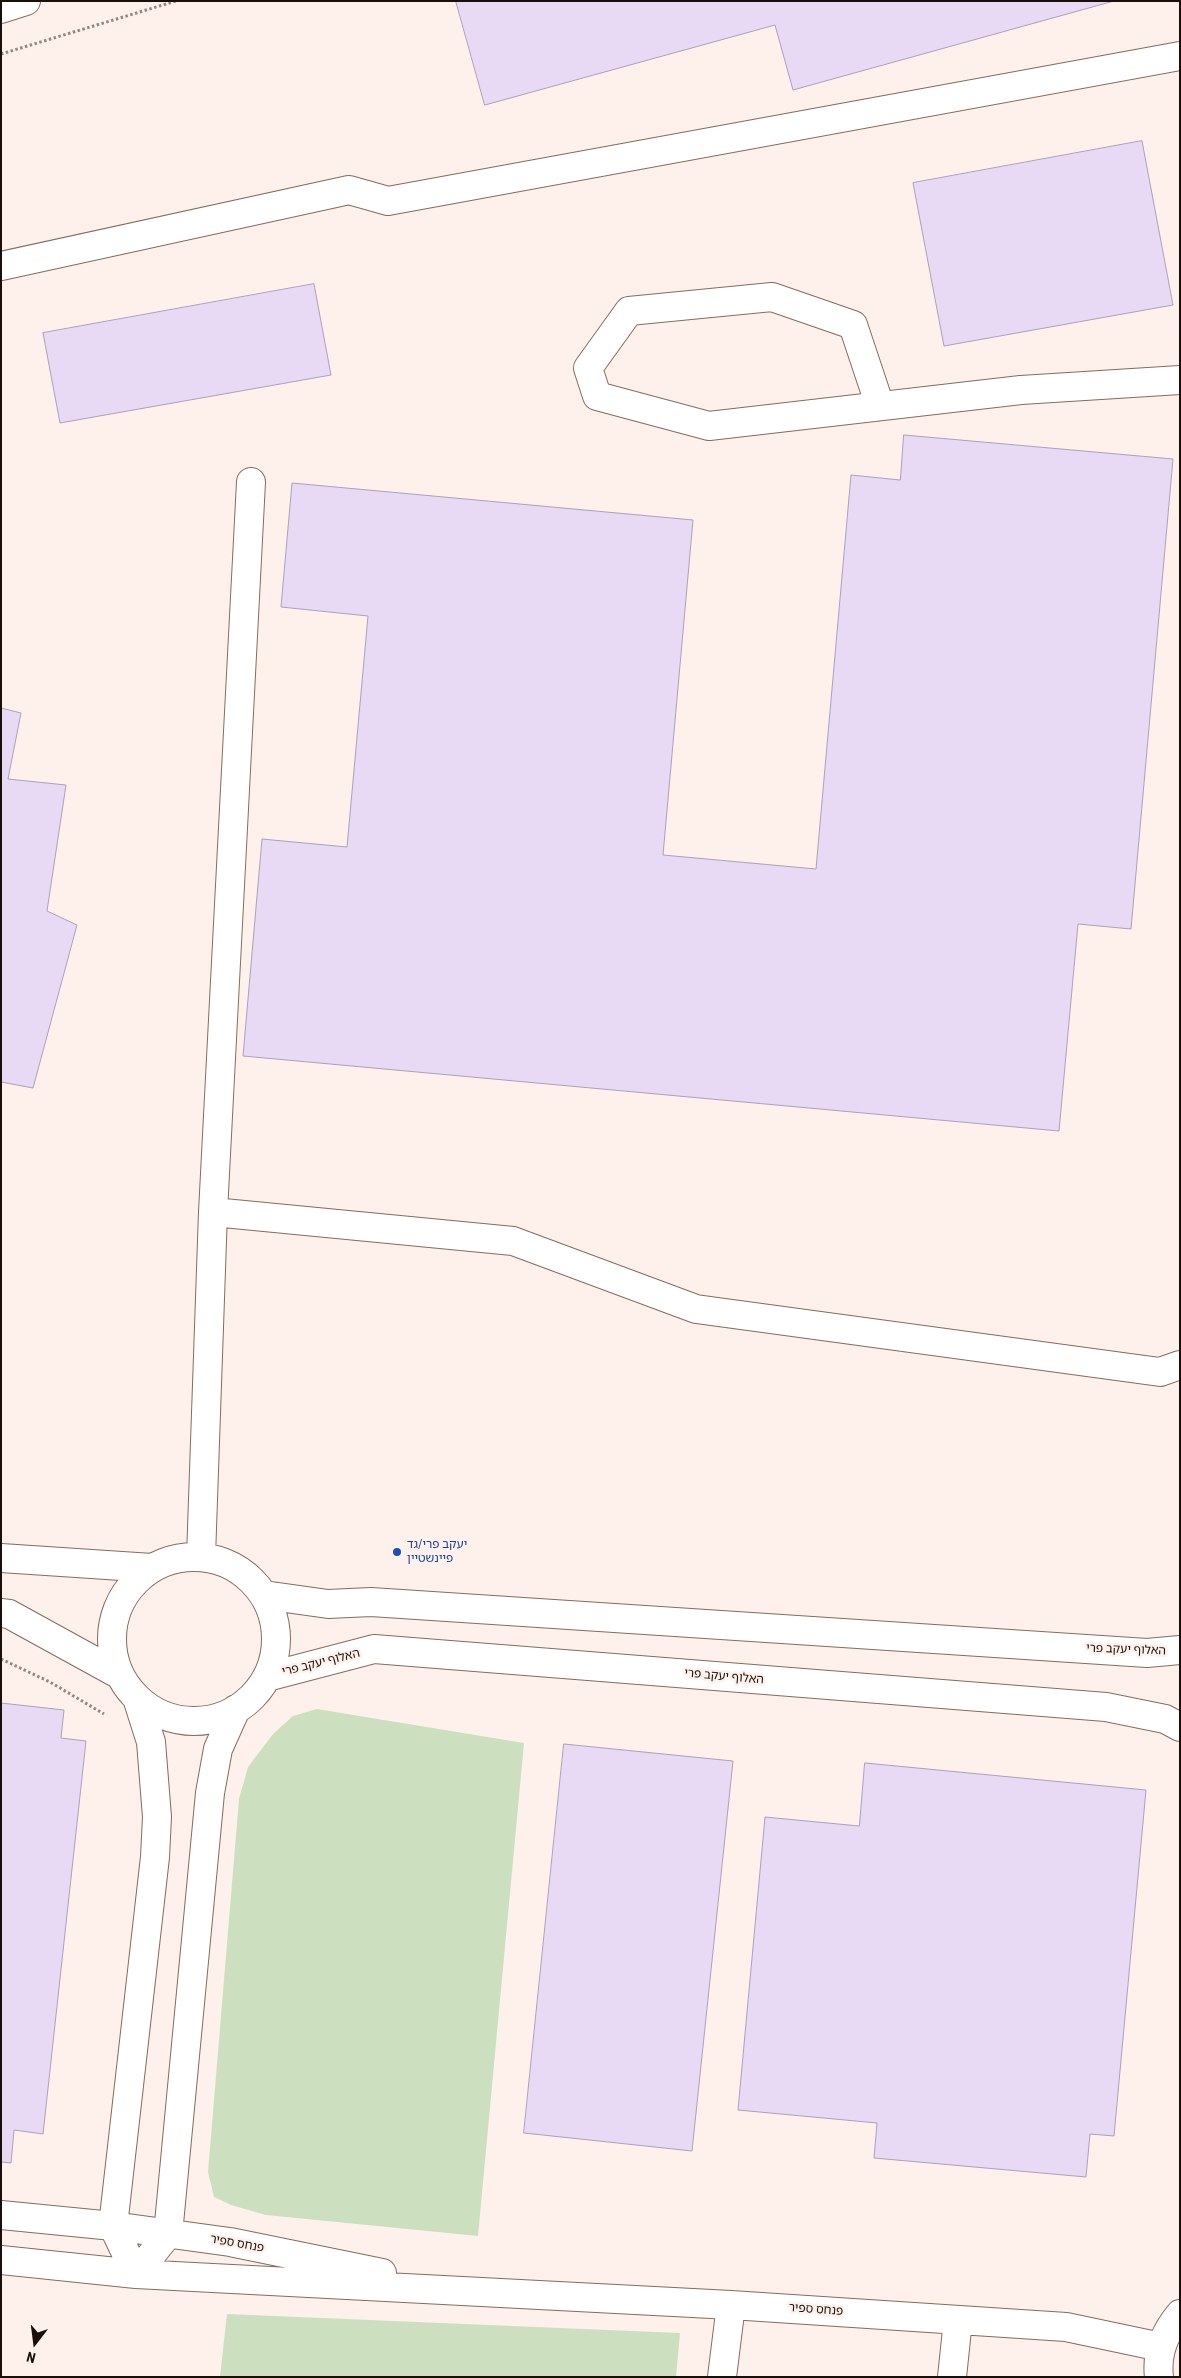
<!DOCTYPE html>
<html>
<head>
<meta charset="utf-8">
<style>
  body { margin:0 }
  #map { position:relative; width:1181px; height:2378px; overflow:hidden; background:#fef1eb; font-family:"Roboto Condensed",sans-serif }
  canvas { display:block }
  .frame { position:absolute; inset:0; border:2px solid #190e09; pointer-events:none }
  .north { position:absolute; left:10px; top:2318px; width:50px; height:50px; -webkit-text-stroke:4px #fef1eb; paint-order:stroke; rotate:195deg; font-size:14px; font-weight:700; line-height:20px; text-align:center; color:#190e09 }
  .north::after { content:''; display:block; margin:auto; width:18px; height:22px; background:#190e09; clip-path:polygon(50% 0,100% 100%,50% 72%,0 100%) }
</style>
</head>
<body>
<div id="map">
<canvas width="1181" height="2378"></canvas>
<div class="frame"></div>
<div class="north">N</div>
</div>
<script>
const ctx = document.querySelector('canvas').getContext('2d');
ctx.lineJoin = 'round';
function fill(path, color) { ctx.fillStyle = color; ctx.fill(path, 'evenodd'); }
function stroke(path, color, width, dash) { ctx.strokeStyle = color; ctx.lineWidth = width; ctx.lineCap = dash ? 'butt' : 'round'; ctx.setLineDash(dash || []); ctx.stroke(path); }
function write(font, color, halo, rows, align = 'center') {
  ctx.font = font + ' "Roboto Condensed","Noto Sans Hebrew",sans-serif'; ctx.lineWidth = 5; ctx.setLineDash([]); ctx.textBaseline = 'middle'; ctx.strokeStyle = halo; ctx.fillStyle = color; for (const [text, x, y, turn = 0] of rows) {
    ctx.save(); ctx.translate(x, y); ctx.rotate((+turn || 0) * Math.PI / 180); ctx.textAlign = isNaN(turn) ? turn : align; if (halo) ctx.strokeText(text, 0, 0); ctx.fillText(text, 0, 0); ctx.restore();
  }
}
const green = new Path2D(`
  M317,1709L524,1743L478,2236L266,2215L231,2205L214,2197L208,2172L239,1799L248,1767L273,1734L293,1716Z
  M227,2314L680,2333L676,2377H220Z`);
const building = new Path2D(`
  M456,1H1114L793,90L775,25L485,105Z
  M1142,141L1173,305L944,346L913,183Z
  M314,284L331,375L60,423L43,333Z
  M904,435L1173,459L1131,929L1078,924L1059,1131L243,1056L262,839L347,847L368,616L281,607L292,483L693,520L663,855L816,869L851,475L900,480Z
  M1,708L21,713L8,779L66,785L47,911L77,925L33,1088L1,1082Z
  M1,1703L64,1710L61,1738L86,1741L43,2134L14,2130L11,2163L1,2162Z
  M564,1744L733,1761L692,2151L524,2133Z
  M865,1763L1146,1790L1114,2136L1090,2134L1086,2177L874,2158L877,2123L738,2110L765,1817L859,1826Z`);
const path = new Path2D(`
  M1,54L176,1
  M1,1659L50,1682L104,1714`);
const minor = new Path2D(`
  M1,9L26,1
  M1,266L349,190L388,201L1180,56
  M880,406L853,325L772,297L629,311L588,368L597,396L709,426L1021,390L1180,380
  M213,1212L513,1241L696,1309L1160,1372L1180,1365
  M201,1557L213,1212L251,482
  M112 1639a82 82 0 1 1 164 0a82 82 0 1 1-164 0Z
  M1,1558L152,1568
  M264,1595L328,1604L371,1602L1147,1653L1180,1650
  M1,1613L9,1614L120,1675
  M267,1677L374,1649L1106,1707L1165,1719L1180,1727
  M137,1698L151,1742L157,1817L155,1857L113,2226L136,2274L168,2234L210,1793L218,1749L236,1709
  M1,2215L113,2226L230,2242L382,2273
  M1,2260L136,2274L731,2305L1066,2327L1161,2347
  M722,2377L731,2305
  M952,2377L958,2320
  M1159,2377C1156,2353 1165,2332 1180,2314`);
const markers = [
  [397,1552,5,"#1a4fb4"]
];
const transitNames = [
  ["יעקב פרי/גד",407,1545],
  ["פיינשטיין",407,1559]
];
const streetNames = [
  ["האלוף יעקב פרי",1126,1650,2],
  ["האלוף יעקב פרי",321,1663,-14],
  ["האלוף יעקב פרי",724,1677,5],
  ["פנחס ספיר",237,2244,10],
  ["פנחס ספיר",816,2310,4]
];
fill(green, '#cce0c0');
fill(building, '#e8d9f5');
stroke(building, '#ad9fba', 1);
stroke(minor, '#866b5d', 30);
stroke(path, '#948882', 3, [2.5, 2.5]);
stroke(minor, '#fff', 28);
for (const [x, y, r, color] of markers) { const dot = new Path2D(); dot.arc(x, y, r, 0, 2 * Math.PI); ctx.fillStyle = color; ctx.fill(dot); stroke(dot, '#fef1eb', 2); }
write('12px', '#164399', '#fef1eb', transitNames, 'left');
write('12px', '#190e09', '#fef1eb', streetNames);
</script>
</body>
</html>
